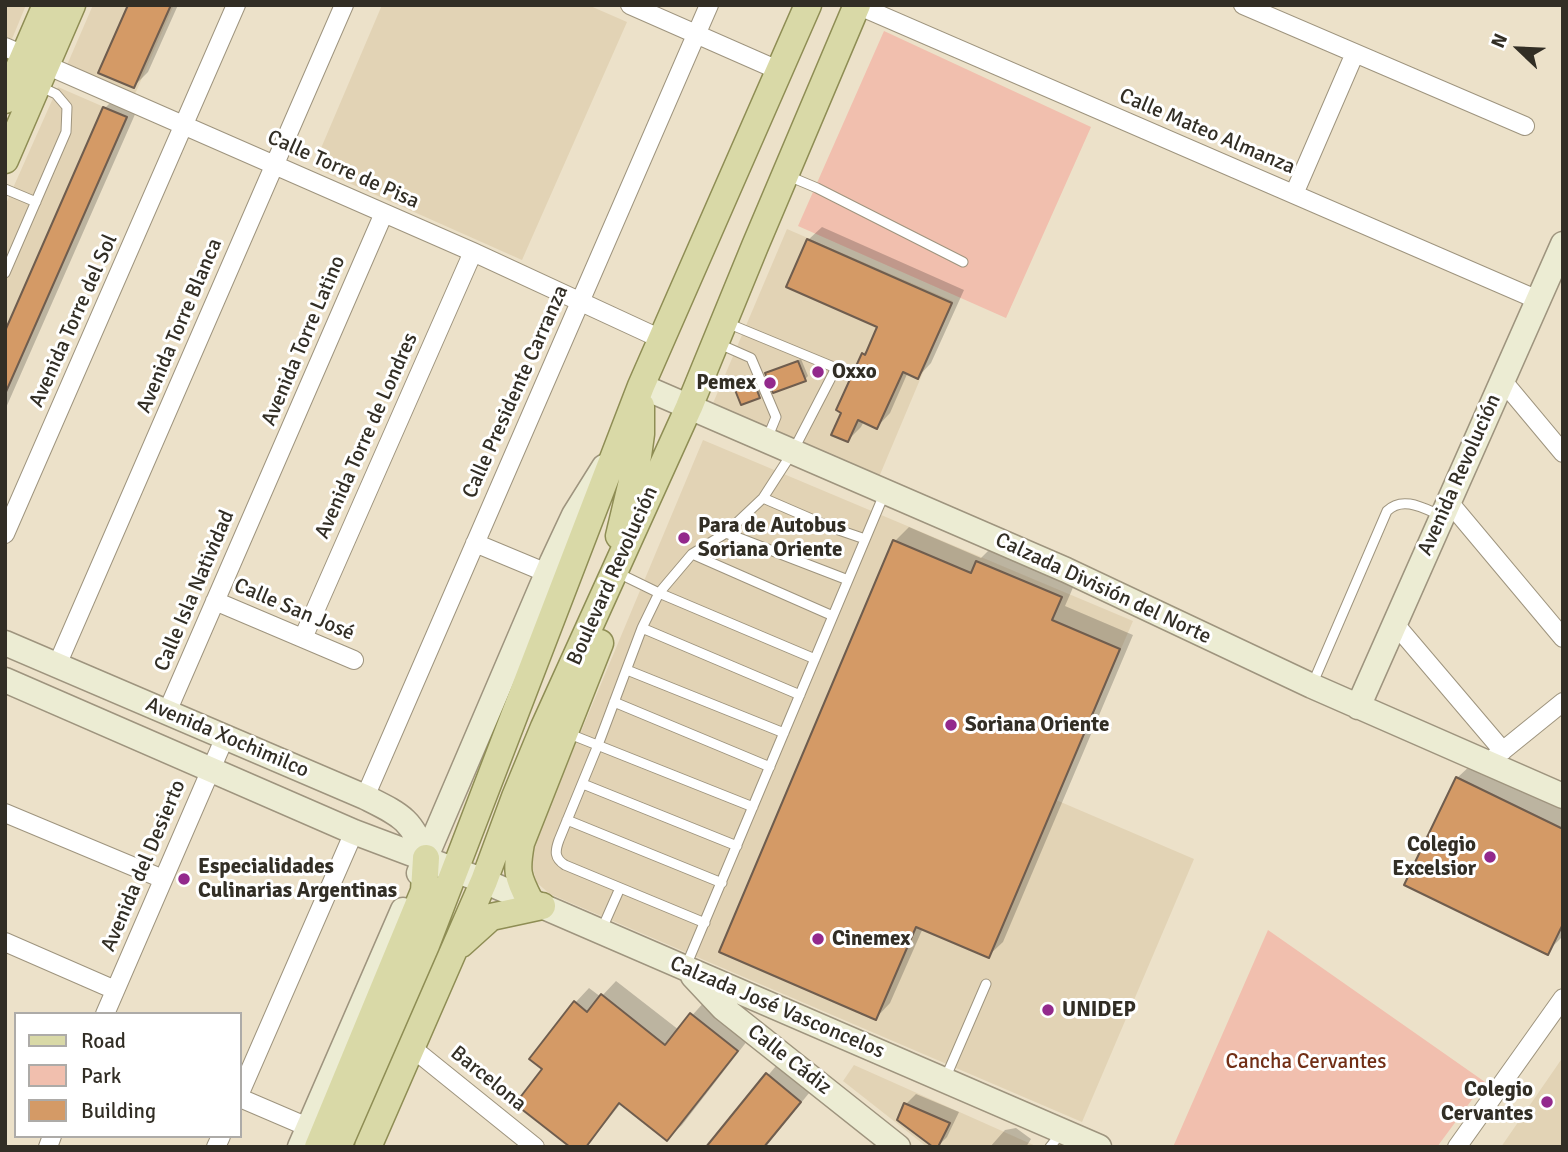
<!DOCTYPE html>
<html>
<head>
<meta charset="utf-8">
<style>
  body { margin:0 }
  #map { position:relative; width:1568px; height:1152px; overflow:hidden; background:#ece1c9; font-family:Signika,sans-serif }
  canvas { display:block }
  .frame { position:absolute; inset:0; border:7px solid #322e25; pointer-events:none }
  .legend { position:absolute; left:14px; top:1012px; width:228px; height:126px; box-sizing:border-box; background:#fff; border:2px solid #adaba8; margin:0; padding:9px 12px; list-style:none; font-size:21px; color:#322e25 }
  .legend li { display:flex; align-items:center; gap:14px; height:35px }
  .legend b { width:35px; border:2px solid #adaba8 }
  .north { position:absolute; left:1484px; top:14px; width:70px; height:70px; -webkit-text-stroke:5px #fff; paint-order:stroke; rotate:293deg; font-size:19px; font-weight:700; line-height:28px; text-align:center; color:#322e25 }
  .north::after { content:''; display:block; margin:auto; width:24px; height:32px; background:#322e25; clip-path:polygon(50% 0,100% 100%,50% 72%,0 100%) }
</style>
</head>
<body>
<div id="map">
<canvas width="1568" height="1152"></canvas>
<div class="frame"></div>
<ul class="legend">
<li><b style="height:9px;background:#d9d9a7"></b>Road</li>
<li><b style="height:19px;background:#f1bfae"></b>Park</li>
<li><b style="height:19px;background:#d49a66"></b>Building</li>
</ul>
<div class="north">N</div>
</div>
<script>
const ctx = document.querySelector('canvas').getContext('2d');
ctx.lineJoin = 'round';
function fill(path, color) { ctx.fillStyle = color; ctx.fill(path, 'evenodd'); }
function stroke(path, color, width, dash) { ctx.strokeStyle = color; ctx.lineWidth = width; ctx.lineCap = dash ? 'butt' : 'round'; ctx.setLineDash(dash || []); ctx.stroke(path); }
function write(font, color, halo, rows, align = 'center') {
  ctx.font = font + ' Signika,sans-serif'; ctx.lineWidth = 6; ctx.setLineDash([]); ctx.textBaseline = 'middle'; ctx.strokeStyle = halo; ctx.fillStyle = color; for (const [text, x, y, turn = 0] of rows) {
    ctx.save(); ctx.translate(x, y); ctx.rotate((+turn || 0) * Math.PI / 180); ctx.textAlign = isNaN(turn) ? turn : align; if (halo) ctx.strokeText(text, 0, 0); ctx.fillText(text, 0, 0); ctx.restore();
  }
}
const built = new Path2D(`
  M5,5H26L12,39L5,36Z
  M93,5H174L135,94L67,65Z
  M382,5H588L627,22L522,260L313,167Z
  M58,87L127,117L5,394V206Z
  M787,229L953,301L879,477L711,408Z
  M703,440L1133,621L1056,800L1194,859L1082,1122L550,894L537,883L529,856Z
  M1563,1057V1147H1501Z
  M854,1065L1038,1147H927L843,1081Z`);
const green = new Path2D(`
  M884,31L1091,127L1006,318L798,226Z
  M1268,930L1485,1082L1437,1147H1173Z`);
const shadow = new Path2D(`
  M130,5H178L148,72L134,86Z
  M119,94L140,103L5,410V335L105,108Z
  M822,227L964,290L931,363L918,377L908,372L890,413L877,427L864,421L861,427L848,440L863,354L870,348L879,326L808,240Z
  M801,359L808,376L805,379L767,374Z
  M755,376L762,393L759,396L735,386Z
  M909,527L981,558L992,547L1075,583L1065,606L1133,635L1003,942L988,956L923,928L890,1003L876,1018L895,541Z
  M1472,764L1563,808V936L1547,952L1457,778Z
  M616,981L679,1030L706,1000L751,1036L682,1125L667,1139L621,1103L586,1147L544,1068L575,1003L589,988L601,997Z
  M781,1060L814,1087L765,1147H708Z
  M916,1094L959,1112L947,1137L937,1147L906,1104Z
  M1016,1128L1031,1139L1026,1147H990L1005,1130Z`);
const building = new Path2D(`
  M128,5H171L134,88L98,73Z
  M103,107L127,117L5,394V331Z
  M807,239L952,303L918,379L903,372L877,429L858,420L848,442L831,435L841,413L836,410L862,353L865,355L877,327L786,287Z
  M798,361L806,381L773,393L765,373Z
  M752,378L760,398L741,405L733,385Z
  M893,540L971,573L976,561L1062,597L1052,620L1120,649L989,958L916,927L876,1020L719,952Z
  M1456,777L1563,829V924L1548,955L1404,885Z
  M601,994L665,1045L690,1013L738,1051L667,1141L619,1103L586,1147H570L515,1104L542,1069L529,1059L574,1001L587,1012Z
  M766,1073L801,1102L764,1147H706Z
  M904,1103L950,1123L938,1147H933L897,1120Z`);
const lane = new Path2D(`
  M786,175L817,188L963,262
  M5,189L36,202
  M5,273L66,132L67,107L56,94L39,86
  M727,323L836,368L792,453L763,498
  M717,343L751,358L776,417L767,439
  M726,533L848,580
  M692,554L833,616
  M618,573L659,593L815,659
  M642,628L800,695
  M627,670L784,733
  M1312,685L1387,511C1403,495 1425,509 1442,516
  M614,702L770,767
  M567,733L753,807
  M583,784L737,846
  M567,820L722,883
  M705,923L565,865C554,858 555,851 559,840L598,745L642,628L659,593L692,554L726,533L763,498L830,527L865,539
  M601,931L620,888
  M686,966L885,492
  M945,1079L986,984
  M1050,1147L1062,1132`);
const street = new Path2D(`
  M630,5L780,71
  M857,5L1538,300
  M1243,5L1525,126
  M5,47L473,252L661,339
  M1294,194L1355,53
  M1502,380L1563,453
  M1449,502L1563,638
  M5,534L236,5
  M475,543L547,573
  M215,601L354,660
  M1395,624L1503,751
  M303,638L473,252
  M57,665L344,5
  M167,712L384,213
  M1495,757L1563,702
  M365,797L709,5
  M5,813L163,879
  M5,942L115,990
  M105,1014L225,737
  M411,1047L535,1147
  M240,1093L354,832
  M240,1098L317,1131
  M48,1147L52,1136
  M216,1147L221,1136
  M1457,1147L1563,998`);
const secondary = new Path2D(`
  M641,386L1066,570L1312,686L1563,796
  M5,643L365,797C401,815 412,819 426,858
  M5,680L354,832L484,881L1099,1147
  M1358,707L1563,244
  M419,873L552,562L574,515L604,467
  M693,976L723,1008L898,1147
  M300,1147L403,910`);
const primary = new Path2D(`
  M5,100L46,5
  M5,160L72,5
  M619,536L638,456L641,434V406
  M530,901C517,876 516,871 521,843L600,643
  M461,944L491,917L542,906
  M318,1147L424,891L426,858
  M338,1147L426,945L641,386L808,5
  M368,1147L484,881L515,797L544,727L689,407L755,246L857,5`);
const markers = [
  [818,372,7,"#93298c"],
  [770,383,7,"#93298c"],
  [684,538,7,"#93298c"],
  [951,725,7,"#93298c"],
  [1490,857,7,"#93298c"],
  [184,879,7,"#93298c"],
  [818,939,7,"#93298c"],
  [1048,1010,7,"#93298c"],
  [1547,1102,7,"#93298c"]
];
const streetNames = [
  ["Calle Mateo Almanza",1207,132,23],
  ["Calle Torre de Pisa",343,170,24],
  ["Avenida Torre del Sol",74,321,-66],
  ["Avenida Torre Blanca",180,326,-67],
  ["Avenida Torre Latino",304,341,-67],
  ["Calle Presidente Carranza",516,392,-66],
  ["Avenida Torre de Londres",367,436,-66],
  ["Avenida Revolución",1460,475,-66],
  ["Boulevard Revolución",613,576,-66],
  ["Calzada División del Norte",1103,589,25],
  ["Calle Isla Natividad",195,591,-67],
  ["Calle San José",294,610,23],
  ["Avenida Xochimilco",227,738,23],
  ["Avenida del Desierto",144,866,-67],
  ["Calzada José Vasconcelos",777,1008,23],
  ["Calle Cádiz",789,1060,38],
  ["Barcelona",488,1079,39]
];
const poiNames = [
  ["Oxxo",832,372],
  ["Pemex",756,383,"right"],
  ["Para de Autobus",698,526],
  ["Soriana Oriente",698,550],
  ["Soriana Oriente",965,725],
  ["Colegio",1476,845,"right"],
  ["Excelsior",1476,869,"right"],
  ["Especialidades",198,867],
  ["Culinarias Argentinas",198,891],
  ["Cinemex",832,939],
  ["UNIDEP",1062,1010],
  ["Colegio",1533,1090,"right"],
  ["Cervantes",1533,1114,"right"]
];
const parkNames = [
  ["Cancha Cervantes",1306,1062]
];
fill(built, '#e2d3b5');
fill(green, '#f1bfae');
fill(shadow, '#0003');
fill(building, '#d49a66');
stroke(building, '#6f5d4e', 2);
stroke(lane, '#9e947e', 11);
stroke(street, '#9e947e', 20);
stroke(secondary, '#9e947e', 27);
stroke(primary, '#8e8d54', 29);
stroke(lane, '#fff', 9);
stroke(street, '#fff', 18);
stroke(secondary, '#ececd3', 24);
stroke(primary, '#d9d9a7', 26);
for (const [x, y, r, color] of markers) { const dot = new Path2D(); dot.arc(x, y, r, 0, 2 * Math.PI); ctx.fillStyle = color; ctx.fill(dot); stroke(dot, '#fff', 2.5); }
write('21px', '#322e25', '#fff', streetNames);
write('bold 21px', '#322e25', '#fff', poiNames, 'left');
write('21px', '#712e15', '#fff', parkNames);
</script>
</body>
</html>
